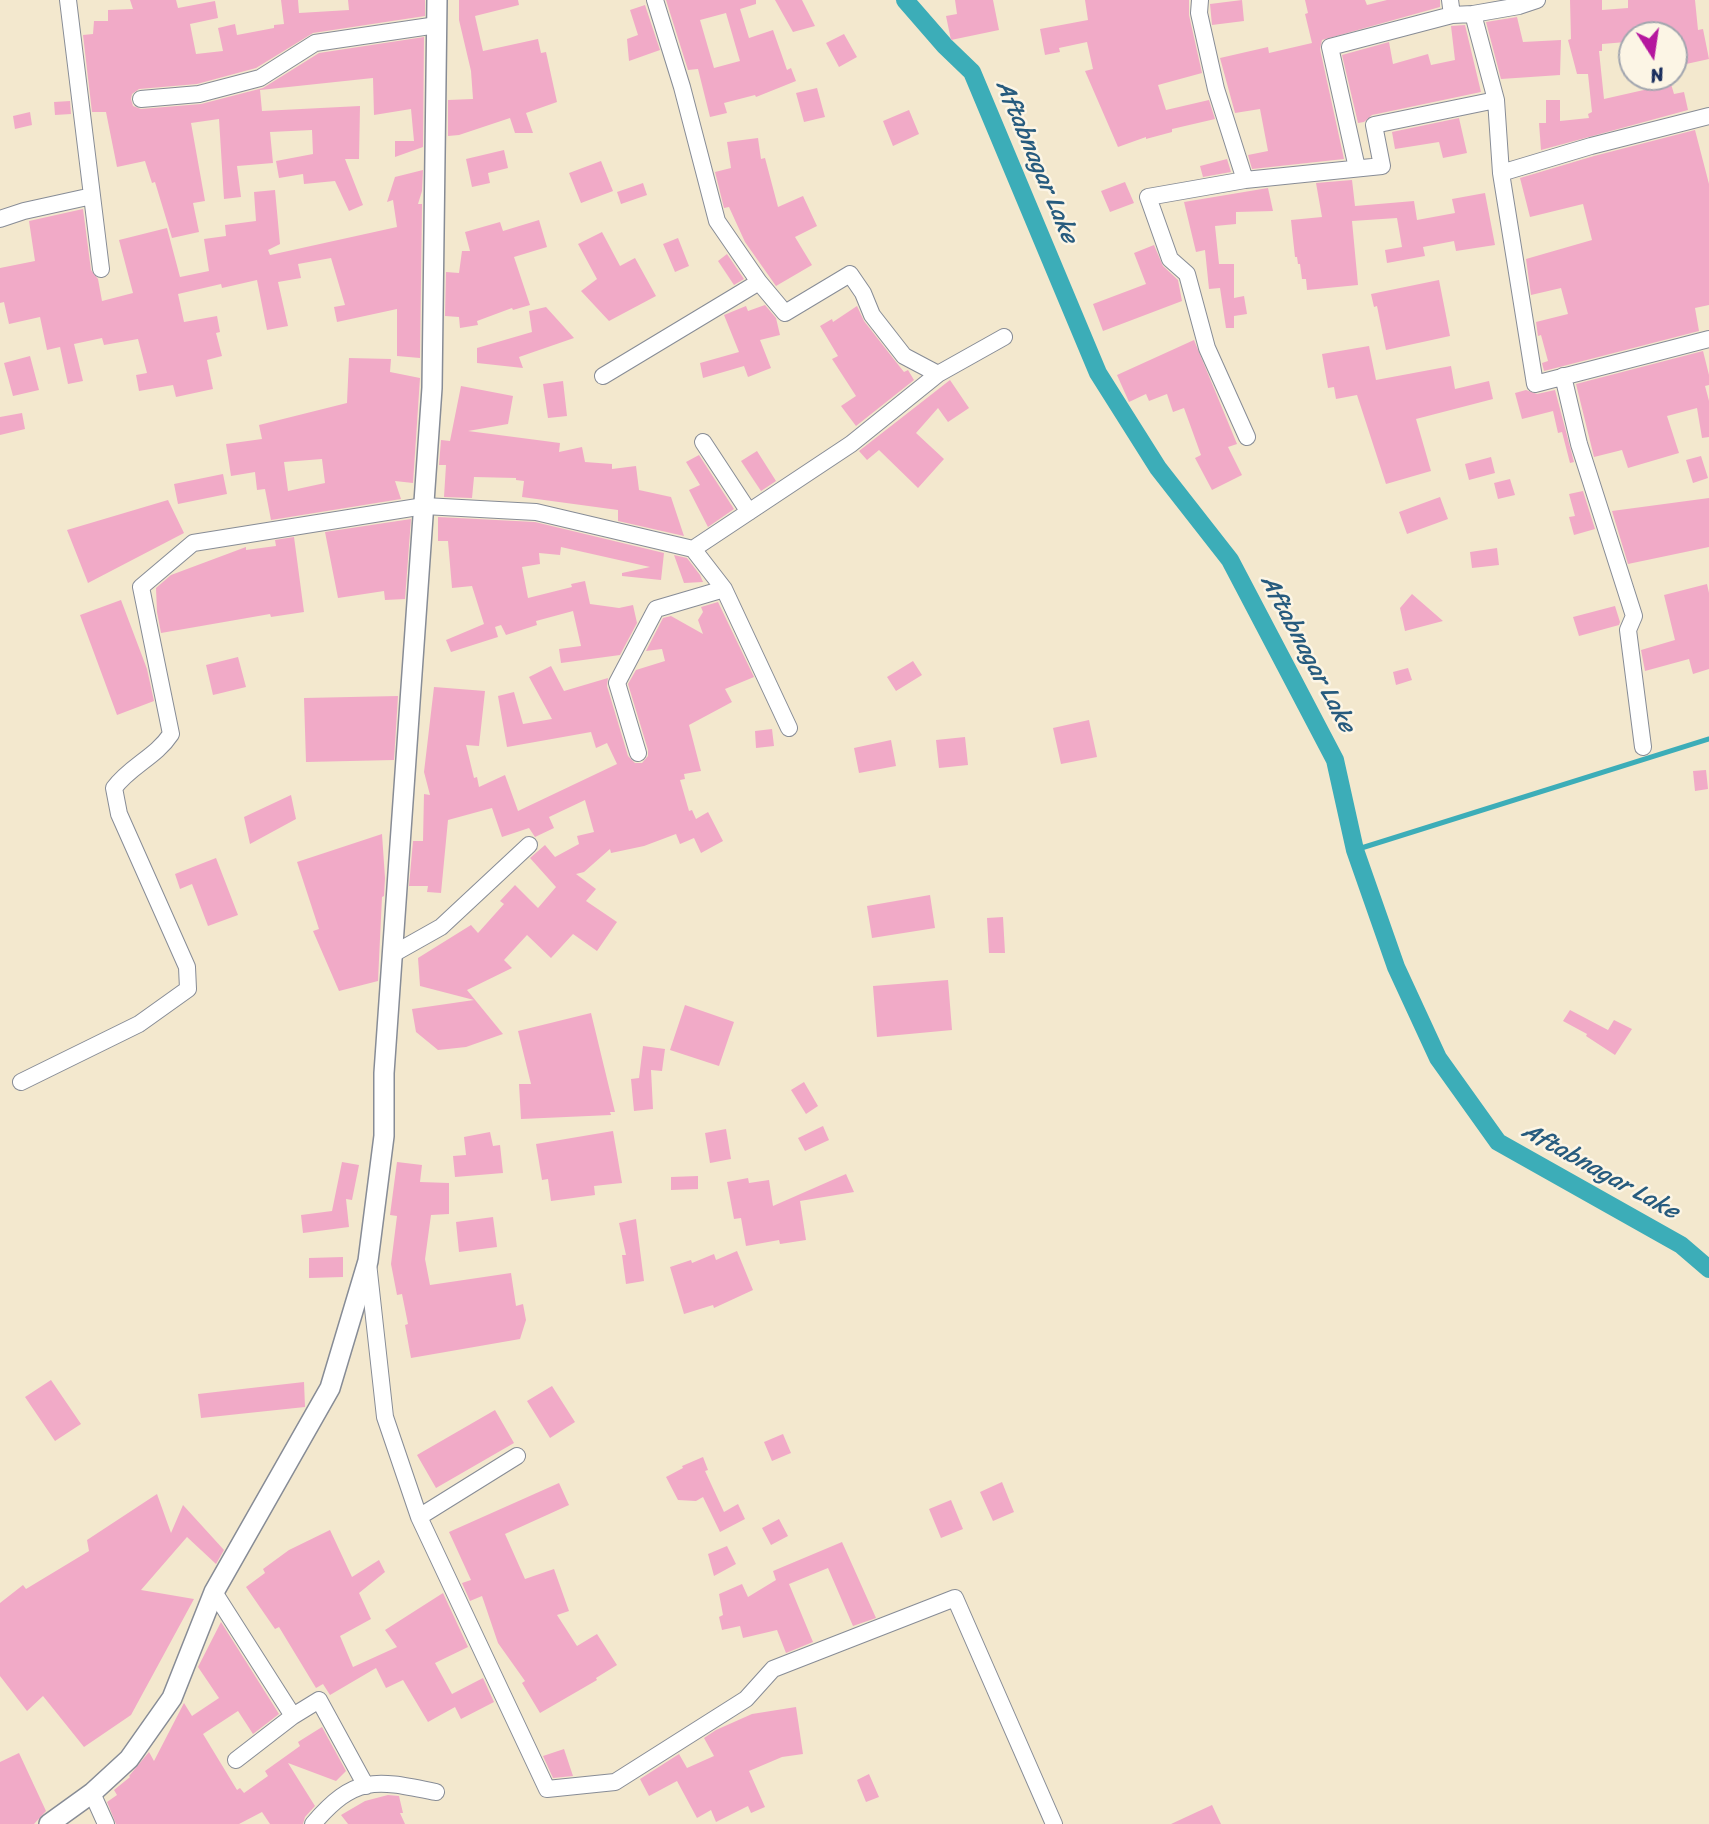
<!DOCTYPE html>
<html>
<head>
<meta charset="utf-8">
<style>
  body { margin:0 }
  #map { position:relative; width:1709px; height:1824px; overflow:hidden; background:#f3e8ce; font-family:Sriracha,sans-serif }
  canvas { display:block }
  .north { position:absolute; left:1618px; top:21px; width:70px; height:70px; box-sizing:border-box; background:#fcf5e5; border:2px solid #a2a6af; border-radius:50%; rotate:168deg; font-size:19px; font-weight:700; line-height:28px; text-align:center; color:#1b2f5e }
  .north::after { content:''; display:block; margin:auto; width:24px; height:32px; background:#b5179e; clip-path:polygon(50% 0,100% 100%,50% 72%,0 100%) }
</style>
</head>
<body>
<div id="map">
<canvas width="1709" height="1824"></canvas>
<div class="north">N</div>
</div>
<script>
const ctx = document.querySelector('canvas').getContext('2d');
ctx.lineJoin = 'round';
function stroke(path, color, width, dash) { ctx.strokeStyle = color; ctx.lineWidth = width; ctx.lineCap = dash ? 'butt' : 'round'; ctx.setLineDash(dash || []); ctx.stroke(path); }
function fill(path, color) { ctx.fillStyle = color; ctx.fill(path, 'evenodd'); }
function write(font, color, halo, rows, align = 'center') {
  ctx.font = font + ' Sriracha,sans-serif'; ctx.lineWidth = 5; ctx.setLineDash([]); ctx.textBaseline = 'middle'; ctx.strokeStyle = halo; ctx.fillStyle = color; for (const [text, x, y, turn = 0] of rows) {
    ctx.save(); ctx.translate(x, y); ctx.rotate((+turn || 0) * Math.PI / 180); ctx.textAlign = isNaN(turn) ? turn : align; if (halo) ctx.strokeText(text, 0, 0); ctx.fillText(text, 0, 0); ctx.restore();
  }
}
const stream = new Path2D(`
  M1355,850L1709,739`);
const canal = new Path2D(`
  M905,0L945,46L972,72L1098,373L1158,468L1230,560L1335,760L1355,850L1396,967L1438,1058L1498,1142L1681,1245L1709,1269`);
const building = new Path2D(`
  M130,0H176L178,8L215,1L218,18L190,24L196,54L223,51L218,28L235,24L237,35L274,28V25L284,24L281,0H298L299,13L349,10L348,0H425V16L313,33L256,68L197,84L139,89L132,94L131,99L133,106L141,109L201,104L263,88L319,53L424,37L423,147L395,157V141H414L411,109L374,115L373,78L260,90L262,111L360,106L359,159H345L363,205L349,211L335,181L304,184L303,174L279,178L276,161L313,154L312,130L270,132L273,163L237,166L241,197L224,199L219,119L191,123L205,201L193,203L199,232L172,238L155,182L152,183L145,161L117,167L106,112H92L83,35L93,34L94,21H108V10L133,9Z
  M459,0H518L519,5L475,16L483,51L538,39L541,53L546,52L557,102L526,113L533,133H515L510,118L459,135L448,136V100L473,99L471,71L459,20Z
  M666,0H756V4L740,9L749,38L773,30L787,70L791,68L796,81L756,97L755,95L724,103L727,113L710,117L698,69L688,70ZM726,13L740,61L714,68L700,20Z
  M775,0H802L815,26L793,32Z
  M955,0H993L999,30L951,40L946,16L957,14Z
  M1085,0H1189V15L1202,73L1158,85L1166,110L1209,100L1215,119L1172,129V132L1146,139V137L1118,147L1085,71L1093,69L1087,42L1059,48L1060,52L1045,55L1040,29L1088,20Z
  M1242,0L1244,21L1212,25L1210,4Z
  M1305,0H1365L1367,5L1387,0H1440V7L1322,40L1320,49L1344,159L1252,169L1248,155L1268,151L1260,109L1235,113L1220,58L1268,47L1269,53L1312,43L1305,14L1308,13Z
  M1570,0H1602V10L1628,8V0H1695L1698,30L1703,29L1709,59L1677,66L1674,35H1625L1626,42L1602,44V51H1599L1604,99L1657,87L1654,77H1669L1674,94L1684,92L1688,110L1541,150L1539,123H1546V100H1560V121L1589,118L1588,114L1592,112L1588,74H1577L1568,40L1571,39Z
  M645,5L660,50L629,61L627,39L638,35L630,10Z
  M1517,17L1523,42L1561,40L1560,75L1501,79L1486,22Z
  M1465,25L1481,92L1372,115L1364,122L1358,123L1342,55L1389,42L1393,64L1428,54L1431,65L1455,60L1451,26Z
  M844,34L857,57L839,67L826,43Z
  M817,88L825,117L804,122L796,93Z
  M70,101L71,114L55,115L54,102Z
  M909,110L919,134L893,146L883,121Z
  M30,112L32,125L15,129L13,116Z
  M1459,118L1467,153L1443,158L1439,142L1395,149L1392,132Z
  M1695,130L1709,184V305L1695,308L1699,331L1544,371L1542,363L1548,361L1541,335L1538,336L1536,322L1568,314L1561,288L1531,295L1526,259L1592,240L1583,204L1530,217L1520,178L1594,156Z
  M758,138L761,159L765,158L778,207L803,196L817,226L795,237L812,265L776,286L745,242L729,207L724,208L715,172L731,168L727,142Z
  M504,150L508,168L488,173L490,183L472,187L466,159Z
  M1227,159L1231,172L1203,177L1200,166Z
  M601,161L613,191L581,203L569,173Z
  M423,170L422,191L418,204H422L420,358L397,356V309L337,322L334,307L345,305L331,258L298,264L301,278L278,282L288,326L267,330L257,280L222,288L221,284L178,294L184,322L217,316L220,332L216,333L222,356L207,360L213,389L176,397L173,385L139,391L136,375L147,373L138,339L104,345L102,338L74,344L83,381L68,384L60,347L47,350L40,317L9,324L4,302L0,303V268L35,261L29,221L83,209L91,270L98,279L102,301L133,293L119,240L167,228L180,277L209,271L204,239L226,236L225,225L256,221L254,192L275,190L280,244L268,250L270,255L397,227L393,200L387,202L395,177Z
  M1352,180L1355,206L1414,201L1417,220L1455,213L1452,199L1485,193L1495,245L1456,251L1454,241L1423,247L1425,256L1387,263L1385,250L1402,247L1397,218L1352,221L1358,285L1307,290L1306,279H1302L1300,264H1298L1297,257H1295L1291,220L1322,217L1316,183Z
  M1125,182L1134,203L1110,212L1101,191Z
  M643,183L647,195L621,204L617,192Z
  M1268,188L1273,211L1236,212V224L1215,226L1219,264H1234V298L1244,296L1247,314L1234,316V328H1226L1220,288L1209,289L1205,250L1196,252L1184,202Z
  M539,220L547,247L514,257L530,305L513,310L512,308L477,321L478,325L460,328L459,317L445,316L446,272L459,273L462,251H470L465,232L500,222L503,231Z
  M602,232L620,266L635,258L656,296L609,321L581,291L597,279L578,244Z
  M678,238L689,266L675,272L663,244Z
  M1154,245L1163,266L1178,280L1182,301L1103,331L1093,304L1146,284L1134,253Z
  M727,254L744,279L734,285L718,261Z
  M1439,280L1450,336L1386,350L1377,306L1374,307L1371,294Z
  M765,305L776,318L780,335L760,340L771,368L748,377L744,366L703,378L700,363L739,352L724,315L746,306L748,311Z
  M857,306L864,321L896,362L904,372L908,370L914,380L856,426L841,406L856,396L832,359L838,356L820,326L832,319L833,322Z
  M546,307L574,338L519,357L523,368L477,363V348L532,332L529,311Z
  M1194,340L1237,444L1228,447L1242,475L1212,490L1195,458L1201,455L1184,408L1173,412L1167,394L1149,401L1146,394L1129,402L1117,375Z
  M1369,346L1376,380L1451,366L1455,389L1489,381L1493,399L1416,419L1431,471L1386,484L1357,395L1336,399L1334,387L1328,388L1322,354Z
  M1703,351L1709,375V385L1705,386L1709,401V437L1702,438L1697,408L1667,416L1679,453L1628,468L1622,450L1594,457L1576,384Z
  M30,356L39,390L13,396L4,363Z
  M349,358L391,359L390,372L420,378L413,483L395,481L401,499L271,520L265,489L257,490L255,472L231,476L226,444L262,439L259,425L347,403ZM322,459L325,483L288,491L284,462Z
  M950,380L969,408L948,422L938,408L916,433L944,459L918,488L879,450L867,460L859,451Z
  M563,381L567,416L548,418L543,384Z
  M461,386L513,396L508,424L468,431L560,443L559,452L582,447L585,462L612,464V469L636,466L639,490L671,497L684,536L618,521V510L522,497L524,481L516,480V478L474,477L472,498L444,497L446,465H439L441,440L450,441Z
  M1526,390L1537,394L1555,390L1574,462L1570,463L1562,432L1558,433L1553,411L1522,419L1515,393Z
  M22,413L25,429L0,435V417Z
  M757,451L776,481L761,491L741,461Z
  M699,455L734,509L708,527L689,490L700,485L686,462Z
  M1701,456L1708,478L1693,483L1686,460Z
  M1491,457L1495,473L1469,480L1465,464Z
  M223,474L227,494L178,504L174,484Z
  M1510,479L1515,495L1498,499L1494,483Z
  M1583,491L1595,529L1574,535L1569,517L1575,516L1569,494Z
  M1440,497L1448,519L1407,534L1399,512Z
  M1709,498V547L1628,564L1612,511Z
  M168,500L184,533L88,583L67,530Z
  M438,517L535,522L664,553L661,580L622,576V573L650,567L561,547L560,555L539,553L540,564L522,567L528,598L572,587L571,584L585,581L590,604L619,608L633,605L637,623L620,655L561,663L559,649L581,646L573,611L536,621L537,625L506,635L501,625L495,627L498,637L451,652L446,640L484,624L472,586L452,588L448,541H438Z
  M411,519L405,599L385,600L384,591L338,598L325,532Z
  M294,537L304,612L271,617L270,614L161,633L157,612L156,588L171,575L246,547V550L276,546L275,540Z
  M1497,548L1499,565L1472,568L1470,552Z
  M674,555L687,558L700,575L703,582L684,583Z
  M1707,584L1709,593V669L1693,674L1689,659L1645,671L1641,650L1675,640L1664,595Z
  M1412,594L1443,621L1405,631L1400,608Z
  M121,600L147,669L154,701L117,715L80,615Z
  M718,602L754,677L725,689L732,702L689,725L701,771L684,774L685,779L680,780L689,811L692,810L696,819L708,812L723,841L701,853L694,838L680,844L676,834L644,846L611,853L610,849L584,872L576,874L596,889L586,901L617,922L597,951L573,934L551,958L527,935L504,960L512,968L467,990L503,1034L466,1047L438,1050L416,1032L412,1009L474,1000L420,986L418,958L471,925L478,933L504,904L500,901L515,885L538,908L556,887L530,858L545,845L555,857L579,844L577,836L594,832L585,800L549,817L554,828L535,837L529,828L502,837L492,808L448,820L441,893L427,892L428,886H409L413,841H423L424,794L430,795L424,772L434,687L485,691L479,746L466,745L474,778L477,777L479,787L505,775L518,811L617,764L607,743L596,748L591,732L507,747L498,696L514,692L523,724L552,719L529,677L551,666L564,691L608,678L607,686L628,756L635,763H642L648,756V750L628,684L636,670L665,661L662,649L646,651L663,618L671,616L703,634L698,620L703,612L701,607Z
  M1615,606L1620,622L1619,625L1579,636L1573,617Z
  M238,657L246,687L213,695L206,665Z
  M913,661L922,675L896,691L887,677Z
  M1408,668L1412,680L1396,685L1393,672Z
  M398,696L394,760L306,762L304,698Z
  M1089,720L1097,757L1061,764L1053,728Z
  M772,729L774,746L756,748L755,731Z
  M965,737L968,765L939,768L936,740Z
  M891,740L896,766L859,773L854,748Z
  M1706,770L1708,789L1695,791L1693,771Z
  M291,795L296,819L250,844L244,817Z
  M382,834L385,878L384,896L382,897L378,981L339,991L313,931L319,929L297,862Z
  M216,858L238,915L208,926L192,884L180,889L175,874Z
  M930,895L935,928L872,938L867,906Z
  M1003,917L1005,953H989L987,918Z
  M948,980L952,1030L877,1037L873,986Z
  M685,1005L734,1022L719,1066L670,1050Z
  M1570,1010L1608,1030L1614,1020L1632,1029L1615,1055L1586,1036L1587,1034L1563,1021Z
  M591,1013L615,1112H610L611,1115L521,1119L519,1084H531L518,1031Z
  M643,1046L665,1049L662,1071L651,1070L653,1109L634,1111L631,1079L639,1078Z
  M804,1082L818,1106L806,1114L791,1090Z
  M823,1126L829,1140L805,1151L798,1138Z
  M726,1129L731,1159L710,1163L705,1133Z
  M613,1131L622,1183L594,1186L595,1195L551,1201L548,1179L542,1180L536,1144Z
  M490,1132L493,1146L500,1145L503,1173L455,1177L453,1156L466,1155L464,1137Z
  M342,1162L359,1165L352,1200L346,1199L349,1227L303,1233L301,1215L332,1211Z
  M397,1162L422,1165L420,1182L449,1183V1214L431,1215L425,1259L430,1285L511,1273L516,1306L523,1304L526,1320L520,1339L411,1358L405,1325L408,1324L402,1294L397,1295L391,1264L397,1216L390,1215Z
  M846,1174L854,1192L800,1201L806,1240L780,1244L779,1240L746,1246L741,1218L734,1219L727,1182L748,1178L749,1183L769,1180L773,1206Z
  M698,1176V1189L671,1190V1177Z
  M493,1217L497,1247L459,1252L456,1222Z
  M636,1219L644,1281L626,1284L622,1255H626L619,1223Z
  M737,1251L753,1290L714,1308L713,1305L684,1314L670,1267L691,1260L692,1263L714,1254L716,1260Z
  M343,1257V1277L309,1278V1258Z
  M51,1380L81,1424L55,1441L25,1397Z
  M304,1382L305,1407L201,1418L198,1394Z
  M552,1386L575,1422L550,1438L527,1401Z
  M495,1410L514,1443L436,1488L417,1455Z
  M783,1434L791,1453L772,1461L764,1442Z
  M703,1457L708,1470L705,1471L724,1512L738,1504L745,1519L720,1532L703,1497L696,1501L678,1500L666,1477L683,1468L682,1466Z
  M1002,1482L1014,1512L993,1521L980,1492Z
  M559,1483L569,1505L505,1534L525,1579L554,1569L569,1611L557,1615L577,1646L597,1634L617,1665L596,1678L597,1680L540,1713L522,1683L525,1681L498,1643L482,1596L470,1601L462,1583L471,1580L449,1532Z
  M157,1494L171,1533L183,1505L224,1550L216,1564L187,1537L141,1590L194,1599L131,1715L84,1747L43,1696L27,1711L0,1676V1603L23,1585L26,1589L89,1551L87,1540Z
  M951,1500L963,1529L941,1538L929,1509Z
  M779,1519L788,1536L771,1545L762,1528Z
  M330,1530L352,1577L379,1560L385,1572L359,1593L371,1619L340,1636L353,1667L397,1647L385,1630L443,1593L468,1647L435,1663L452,1694L483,1678L494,1702L461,1719L455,1707L428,1722L403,1680L386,1688L376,1668L330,1695L323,1684L316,1688L279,1627L275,1629L246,1587L265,1573L263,1569L289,1550Z
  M842,1542L876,1618L853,1626L828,1568L789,1584L813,1642L786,1653L777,1630L743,1638L740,1626L722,1630L719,1617L723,1615L719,1594L742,1584L748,1597L776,1580L773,1571Z
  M727,1546L736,1564L714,1576L708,1554Z
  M221,1622L279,1714L253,1734L238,1711L203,1734L237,1790L240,1788L244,1793L268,1776L265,1771L300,1746L298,1742L322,1727L346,1771L336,1781L288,1763L315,1806L305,1817L303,1824H270L262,1812L239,1824H116L107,1802L117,1795L114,1790L130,1777L129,1776L149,1752L154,1761L184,1703L192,1716L219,1698L198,1667Z
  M796,1707L803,1754L782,1757L749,1771L765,1807L751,1813L748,1806L716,1822L711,1810L697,1818L677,1781L649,1796L640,1779L679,1754L687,1768L714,1756L704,1738L716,1730L752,1714Z
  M564,1749L573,1776L553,1778L543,1756Z
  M19,1753L46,1811L34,1824H0V1762Z
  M869,1774L879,1797L866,1802L857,1780Z
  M388,1795L399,1796L403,1813H400L405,1824H348L341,1815L365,1801Z
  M1212,1805L1221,1824H1171Z`);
const minor = new Path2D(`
  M68,0L101,269
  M655,0L682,87L717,221L759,282L785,313L850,274L863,293L872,315L904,356L938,374
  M1200,0L1199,13L1216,89L1245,180
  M1450,0L1452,15L1473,14L1496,100L1501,173L1535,384L1709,339
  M1473,14L1519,6L1537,0
  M141,99L199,94L260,78L315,43L437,25
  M1357,168L1330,47L1452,15
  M1501,173L1591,146L1709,116
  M0,219L24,211L92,196
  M603,376L759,282
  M1563,376L1579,444L1634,616L1628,630L1643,747
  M1247,437L1207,348L1187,274L1170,259L1148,197L1245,180L1382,166L1374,125L1496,100
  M703,442L749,512
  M693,549L851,444L938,374L1004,337
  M638,753L617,683L656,609L724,589
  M393,954L441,927L529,845
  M21,1082L139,1024L188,989L187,967L119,814L114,788C130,766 156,757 171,734L141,587L193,543L424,506L536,512L693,549L724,589L789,728
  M368,1263L385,1417L419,1517L547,1789L615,1782L746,1699L773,1669L955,1598L1054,1824
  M419,1517L517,1456
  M214,1592L293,1716L319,1700L366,1786
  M236,1760L293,1716
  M92,1793L106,1824
  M313,1824C356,1774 376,1780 436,1792`);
const tertiary = new Path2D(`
  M49,1824L92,1793L129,1759L172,1698L214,1592L330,1388L368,1261L384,1136V1073L432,388L437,0`);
const waterNames = [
  ["Aftabnagar Lake",1036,162,67],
  ["Aftabnagar Lake",1307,654,62],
  ["Aftabnagar Lake",1600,1172,29]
];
stroke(stream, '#3cadb8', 5);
stroke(canal, '#3cadb8', 18);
fill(building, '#f1aac7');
stroke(minor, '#878c96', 18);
stroke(tertiary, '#878c96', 22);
stroke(minor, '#fff', 16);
stroke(tertiary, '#fff', 19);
write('italic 24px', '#275b7e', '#fcf5e5', waterNames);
</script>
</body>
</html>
